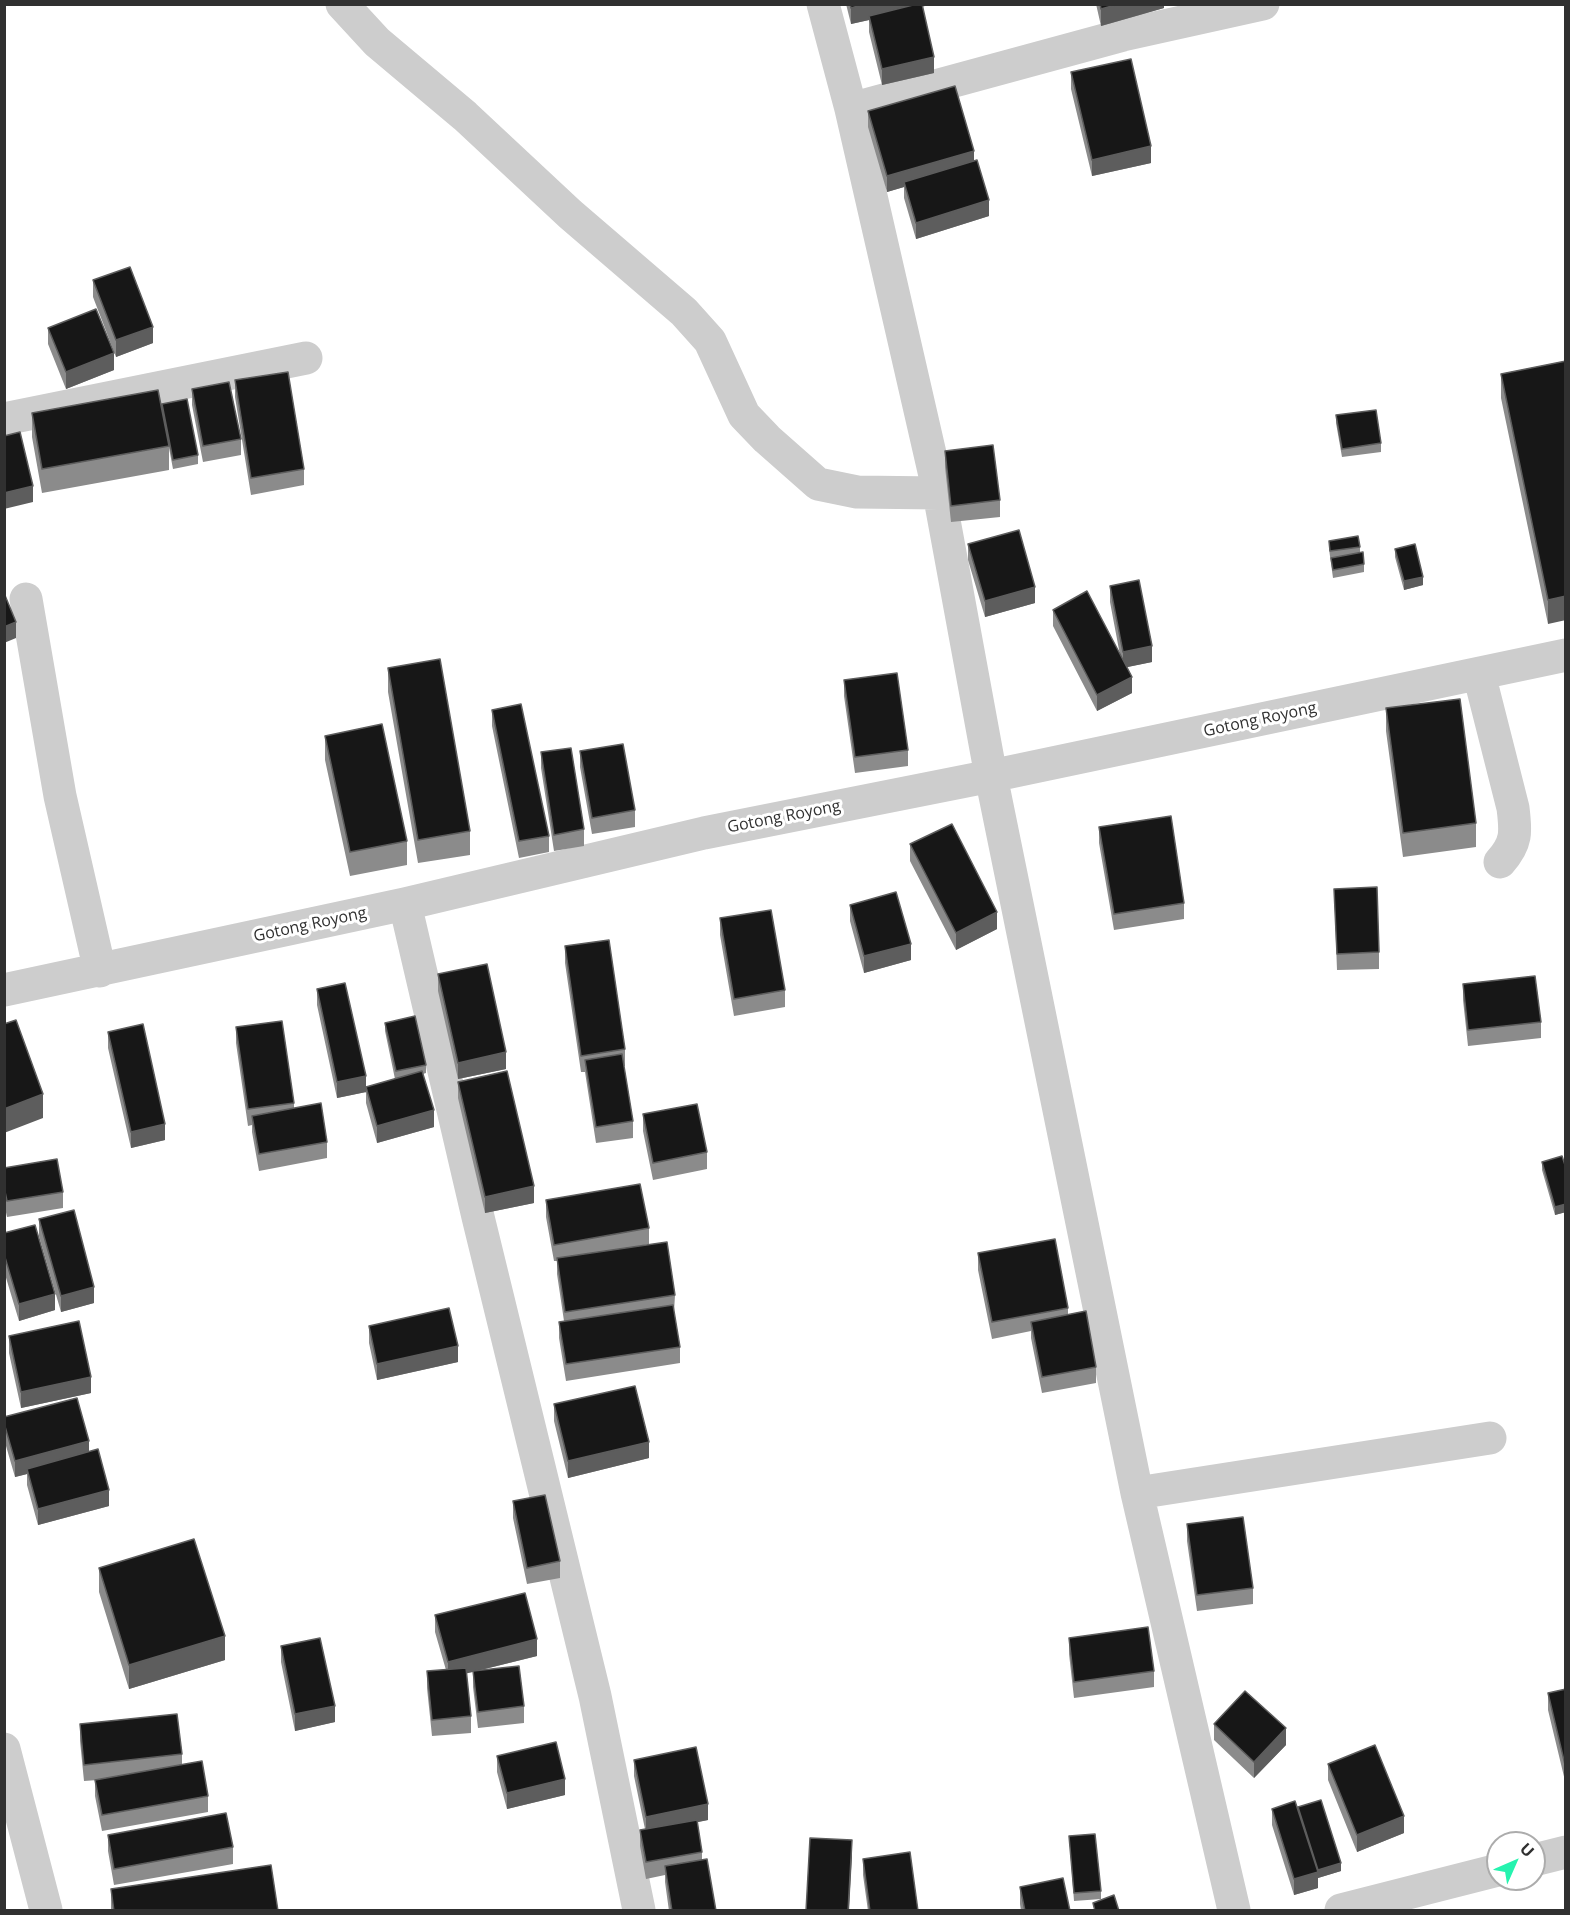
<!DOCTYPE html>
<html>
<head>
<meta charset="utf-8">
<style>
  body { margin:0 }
  #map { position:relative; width:1570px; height:1915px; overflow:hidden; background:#fff; font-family:"Open Sans",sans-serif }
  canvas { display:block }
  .frame { position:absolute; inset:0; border:6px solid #303030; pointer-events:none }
  .north { position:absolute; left:1486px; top:1831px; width:60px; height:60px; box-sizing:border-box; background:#fff; border:2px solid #acacac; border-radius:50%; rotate:45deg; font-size:16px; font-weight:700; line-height:24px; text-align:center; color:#303030 }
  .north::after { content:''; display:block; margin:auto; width:21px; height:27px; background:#26f3af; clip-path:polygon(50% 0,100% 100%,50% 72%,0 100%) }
</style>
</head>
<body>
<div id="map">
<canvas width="1570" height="1915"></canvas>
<div class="frame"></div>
<div class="north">U</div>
</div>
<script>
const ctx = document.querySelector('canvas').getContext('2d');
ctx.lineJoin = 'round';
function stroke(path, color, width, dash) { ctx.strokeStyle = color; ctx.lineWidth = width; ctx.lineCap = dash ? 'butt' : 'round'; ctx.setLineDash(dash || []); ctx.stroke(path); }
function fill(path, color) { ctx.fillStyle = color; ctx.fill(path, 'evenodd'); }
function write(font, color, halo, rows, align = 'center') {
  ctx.font = font + ' "Open Sans",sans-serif'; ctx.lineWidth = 6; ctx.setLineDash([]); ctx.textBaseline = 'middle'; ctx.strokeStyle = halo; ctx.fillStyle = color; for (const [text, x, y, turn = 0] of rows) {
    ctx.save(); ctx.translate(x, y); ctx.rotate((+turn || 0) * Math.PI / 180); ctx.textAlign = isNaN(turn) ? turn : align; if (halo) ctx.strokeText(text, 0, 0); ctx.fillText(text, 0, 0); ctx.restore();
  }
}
const minor = new Path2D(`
  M342,4L377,42L465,116L570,214L684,312L710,341L744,415L767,439L818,484L857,492L939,493
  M823,4L851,109L939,493L991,776L1137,1493L1234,1910
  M851,109L1123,35L1263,4
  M4,419L306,358
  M26,599L60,796L100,971
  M1479,674L1513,808C1516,832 1517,843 1500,862
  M405,904L478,1217L595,1696L639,1910
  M4,990L405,904L704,833L991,776L1566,655
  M1137,1493L1490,1438
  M4,1749L46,1910
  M1534,1860L1566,1852
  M1341,1910L1498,1870`);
const wall = new Path2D(`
  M846,4H931L922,7L934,73L882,85L869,32V20L851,24Z
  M1096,4H1164V8L1101,26Z
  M1071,72L1151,163L1092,176L1071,89Z
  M868,111L974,161L989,216L916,239L904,198V187L887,192L868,127Z
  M93,280L153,343L116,357L93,297Z
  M48,328L114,370L66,389L48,344Z
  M1566,361L1548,624L1501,398V374Z
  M235,380L304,469V485L251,495L235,397Z
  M192,389L241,439V455L203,462L192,405Z
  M162,404L198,455V464L173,469L169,448V470L42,493L32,437V413L162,409Z
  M1336,415L1381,443V452L1342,457L1336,423Z
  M945,451L1000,500V517L951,522L945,467Z
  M1329,541L1360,547V553L1364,564V572L1333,578L1329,549Z
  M968,544L1035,603L985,617L968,560Z
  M1395,549L1423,585L1404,590L1395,557Z
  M1110,586L1152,662L1127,667L1132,693L1097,711L1053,626V610L1120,655L1110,602Z
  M388,668L470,831V855L418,863L388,692Z
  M844,680L908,750V766L855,773L844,696Z
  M1386,708L1476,823V847L1403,857L1386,731Z
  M492,710L549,836V852L519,858L492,726Z
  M325,736L407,841V865L350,876L325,760Z
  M580,751L635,810V827L592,834L580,767Z
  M541,752L584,829V846L554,851L541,768Z
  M1099,827L1184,903V919L1114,930L1099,843Z
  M910,844L997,929L956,950L910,861Z
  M1334,889L1379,952V969L1337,970Z
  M850,905L911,960L864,973L850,921Z
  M720,918L785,990V1007L734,1016L720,935Z
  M565,946L625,1049V1066H624L633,1121V1138L596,1143L585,1072H581L565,963Z
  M438,974L506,1069L458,1079L438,991Z
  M1463,984L1541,1022V1038L1468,1046L1463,1000Z
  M317,989L366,1092L337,1098L317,1005Z
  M385,1023L426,1065V1073L423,1074L434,1127L377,1143L366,1103V1087L395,1079L385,1031Z
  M236,1027L294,1103V1108L327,1142V1158L259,1171L252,1132V1125L248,1126L236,1043Z
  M108,1032L165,1140L131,1148L108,1048Z
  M458,1082L534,1203L485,1213L458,1098Z
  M643,1114L707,1152V1169L653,1180L643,1131Z
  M1542,1162L1566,1168V1212L1555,1215L1542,1170Z
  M4,1168L63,1192V1208L7,1217L4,1203Z
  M546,1200L649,1228V1244L634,1247L675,1295L674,1312L680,1347V1363L566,1381L559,1338V1322L564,1321L557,1274V1261H554L546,1217Z
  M39,1219L94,1303L61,1312L39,1236Z
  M4,1233L55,1310L19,1321L4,1271Z
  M978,1253L1068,1308V1315L1096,1367V1383L1042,1393L1031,1338V1331L992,1339L978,1270Z
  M369,1326L458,1362L377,1380L369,1343Z
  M9,1336L91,1393L21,1408L9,1353Z
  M554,1404L649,1458L568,1478L554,1421Z
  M4,1417L89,1452L109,1506L38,1525L27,1485V1474L15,1477L4,1439Z
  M513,1501L560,1561V1578L527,1584L513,1518Z
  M1187,1524L1253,1588V1604L1197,1611L1187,1541Z
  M99,1568L225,1660L129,1689L99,1592Z
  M435,1615L537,1656L477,1671L524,1706V1723L478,1728L473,1687V1672L466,1673L471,1716V1733L432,1736L427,1688V1671L446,1670L435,1632Z
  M1069,1638L1154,1671V1687L1074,1698L1069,1654Z
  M281,1646L335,1722L295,1731L281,1662Z
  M1566,1689V1785L1548,1710V1693Z
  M80,1724L182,1754V1765L208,1796V1812L102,1831L95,1796V1780H98L84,1781L80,1741Z
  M1214,1724L1286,1745L1254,1778L1214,1740Z
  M497,1756L565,1795L507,1809L497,1772Z
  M634,1760L708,1820L697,1822L702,1852V1860L716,1911H669L665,1882V1875L646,1879L640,1846V1830L645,1829L634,1776Z
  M1328,1764L1404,1833L1357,1852L1328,1780Z
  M1298,1807L1341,1871L1318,1878V1876V1888L1294,1895L1272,1825V1809L1298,1812Z
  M108,1835L233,1847V1864L114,1885L108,1851Z
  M1069,1836L1101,1891V1899L1074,1901Z
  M863,1859L918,1911H868L863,1875Z
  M1020,1887L1070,1911H1021L1020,1904Z
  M111,1889L278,1911H111Z`);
const shadedWall = new Path2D(`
  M865,4H931L870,20L869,16V20L851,24V8Z
  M1119,4H1164V8L1101,26V9Z
  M934,57V73L882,85V69Z
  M1151,146V163L1092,176V160Z
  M974,151V167L904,182V187L887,192V176Z
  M989,200V216L916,239V223Z
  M153,327V343L116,357V340Z
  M114,353V370L66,389V372Z
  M4,355H6V371L4,372Z
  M33,486V502L4,509V493Z
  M1423,577V585L1404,590V581Z
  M1035,587V603L985,617V601Z
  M1566,596V620L1548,624V600Z
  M16,622V638L4,643V627Z
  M1152,646V662L1123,668V652Z
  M1132,677V693L1097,711V695Z
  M997,912V929L956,950V933Z
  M911,944V960L864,973V956Z
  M506,1052V1069L458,1079V1063Z
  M366,1076V1092L337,1098V1082Z
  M43,1094V1118L4,1133V1109Z
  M434,1110V1127L377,1143V1126Z
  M165,1124V1140L131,1148V1132Z
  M534,1186V1203L485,1213V1197Z
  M1566,1204V1212L1555,1215V1207Z
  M94,1287V1303L61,1312V1296Z
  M55,1294V1310L19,1321V1304Z
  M458,1346V1362L377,1380V1364Z
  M91,1377V1393L21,1408V1392Z
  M89,1441V1457L27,1469V1474L15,1477V1461Z
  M649,1442V1458L568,1478V1461Z
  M109,1490V1506L38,1525V1509Z
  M225,1636V1660L129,1689V1665Z
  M537,1639V1656L448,1678V1662Z
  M335,1706V1722L295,1731V1714Z
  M1286,1728V1745L1254,1778V1762Z
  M565,1779V1795L507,1809V1793Z
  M708,1804V1820L646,1833V1817Z
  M1404,1816V1833L1357,1852V1835Z
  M852,1840V1857L849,1911H848Z
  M1341,1863V1871L1318,1878V1870Z
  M1318,1872V1888L1294,1895V1879Z`);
const building = new Path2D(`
  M850,4H865L851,8Z
  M917,4H922L934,57L882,69L869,16Z
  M1100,4H1119L1101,9Z
  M1131,59L1151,146L1092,160L1071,72Z
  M955,86L974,151L887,176L868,111Z
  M977,160L989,200L916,223L904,182Z
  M130,267L153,327L116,340L93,280Z
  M96,309L114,353L66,372L48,328Z
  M1566,361V596L1548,600L1501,374Z
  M288,372L304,469L251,478L235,380Z
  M229,382L241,439L203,446L192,389Z
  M158,390L169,446L42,469L32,413Z
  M187,399L198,455L173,460L162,404Z
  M1376,410L1381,443L1342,449L1336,415Z
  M20,432L33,486L4,493V436Z
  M993,445L1000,500L951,506L945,451Z
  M1019,530L1035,587L985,601L968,544Z
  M1358,536L1360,547L1330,551L1329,541Z
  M1415,544L1423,577L1404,581L1395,549Z
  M1363,552L1364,564L1333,570L1331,558Z
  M1139,580L1152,646L1123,652L1110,586Z
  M1087,591L1132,677L1097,695L1053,610Z
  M4,593L16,622L4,627Z
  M440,659L470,831L418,840L388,668Z
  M897,673L908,750L855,757L844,680Z
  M1460,699L1476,823L1403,833L1386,708Z
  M521,704L549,836L519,841L492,710Z
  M382,724L407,841L350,852L325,736Z
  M623,744L635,810L592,818L580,751Z
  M571,748L584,829L554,835L541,752Z
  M1171,816L1184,903L1114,914L1099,827Z
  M952,824L997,912L956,933L910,844Z
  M1377,887L1379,952L1337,954L1334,889Z
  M896,892L911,944L864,956L850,905Z
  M771,910L785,990L734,999L720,918Z
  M609,940L625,1049L581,1056L565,946Z
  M487,964L506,1052L458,1063L438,974Z
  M1535,976L1541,1022L1468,1030L1463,984Z
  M345,983L366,1076L337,1082L317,989Z
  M415,1016L426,1065L396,1071L385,1023Z
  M16,1020L43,1094L4,1109V1024Z
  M282,1021L294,1103L248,1109L236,1027Z
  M143,1024L165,1124L131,1132L108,1032Z
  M622,1054L633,1121L596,1127L585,1060Z
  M422,1071L434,1110L377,1126L366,1087Z
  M507,1071L534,1186L485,1197L458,1082Z
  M321,1103L327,1142L259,1154L252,1116Z
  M697,1104L707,1152L653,1163L643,1114Z
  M1562,1156L1566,1168V1204L1555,1207L1542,1162Z
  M57,1159L63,1192L7,1201L4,1187V1168Z
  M640,1184L649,1228L554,1245L546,1200Z
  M74,1210L94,1287L61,1296L39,1219Z
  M35,1225L55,1294L19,1304L4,1254V1233Z
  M1055,1239L1068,1308L992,1322L978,1253Z
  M667,1242L675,1295L565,1312L557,1258Z
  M673,1305L680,1347L566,1364L559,1322Z
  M449,1308L458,1346L377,1364L369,1326Z
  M1086,1311L1096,1367L1042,1377L1031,1322Z
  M79,1321L91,1377L21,1392L9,1336Z
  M635,1386L649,1442L568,1461L554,1404Z
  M77,1398L89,1441L15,1461L4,1423V1417Z
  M98,1449L109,1490L38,1509L27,1469Z
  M545,1495L560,1561L527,1568L513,1501Z
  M1243,1517L1253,1588L1197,1595L1187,1524Z
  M194,1539L225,1636L129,1665L99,1568Z
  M525,1593L537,1639L448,1662L435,1615Z
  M1148,1627L1154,1671L1074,1682L1069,1638Z
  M320,1638L335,1706L295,1714L281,1646Z
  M519,1666L524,1706L478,1712L473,1671Z
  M466,1668L471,1716L432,1720L427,1671Z
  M1566,1689V1769L1548,1693Z
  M1245,1691L1286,1728L1254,1762L1214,1724Z
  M177,1714L182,1754L84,1765L80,1724Z
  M556,1742L565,1779L507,1793L497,1756Z
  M1375,1745L1404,1816L1357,1835L1328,1764Z
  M696,1747L708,1804L646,1817L634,1760Z
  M202,1761L208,1796L102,1815L95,1780Z
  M1321,1800L1341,1863L1318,1870L1298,1807Z
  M1295,1801L1318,1872L1294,1879L1272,1809Z
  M226,1813L233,1847L114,1869L108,1835Z
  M697,1820L702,1852L646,1862L640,1830Z
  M1095,1834L1101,1891L1074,1893L1069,1836Z
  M810,1838L852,1840L848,1911H806Z
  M910,1852L918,1911H870L863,1859Z
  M707,1859L716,1911H672L665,1866Z
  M271,1865L278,1911H114L111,1889Z
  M1063,1878L1070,1911H1025L1020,1887Z
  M1114,1895L1119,1911H1095L1093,1903Z`);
const streetNames = [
  ["Gotong Royong",1260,720,-12],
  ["Gotong Royong",784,817,-11],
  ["Gotong Royong",310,925,-12]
];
stroke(minor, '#cdcdcd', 33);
fill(wall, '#8b8b8b');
fill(shadedWall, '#5d5d5d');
fill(building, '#171717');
stroke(building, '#5d5d5d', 1.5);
write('16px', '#303030', '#fff', streetNames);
</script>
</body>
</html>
